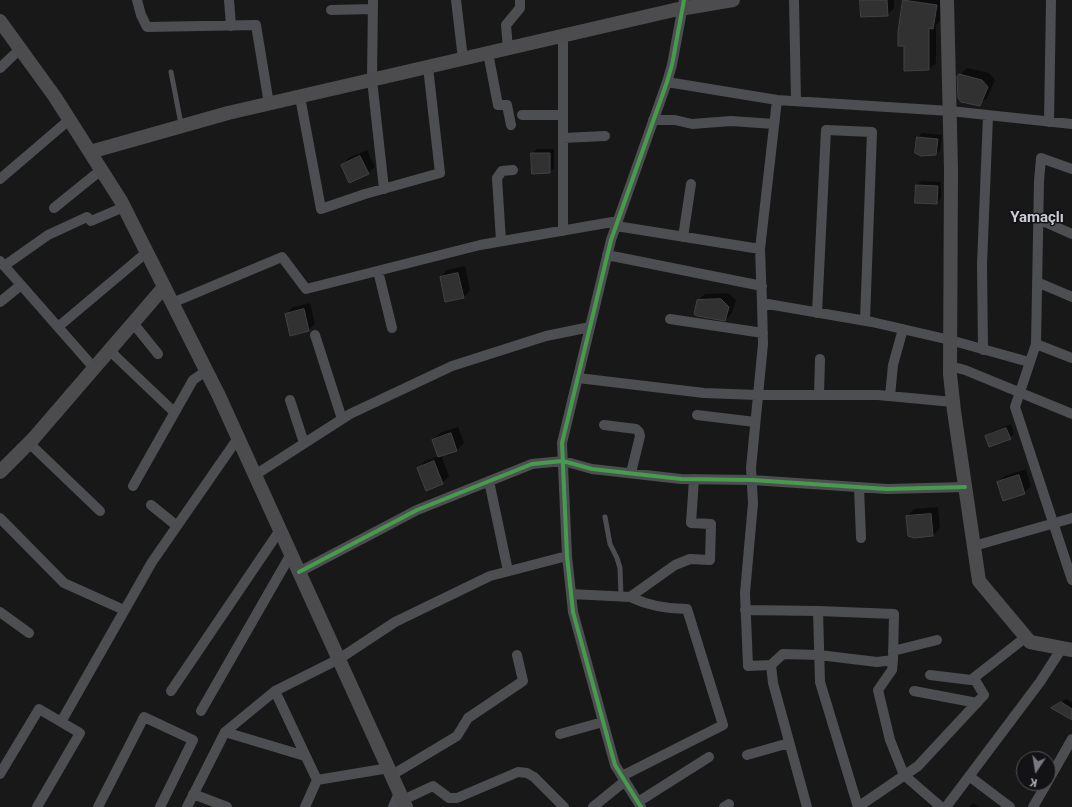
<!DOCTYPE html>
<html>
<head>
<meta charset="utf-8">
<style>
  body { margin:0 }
  #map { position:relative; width:1072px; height:807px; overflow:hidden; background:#181818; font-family:Roboto,sans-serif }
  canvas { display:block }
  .north { position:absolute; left:1016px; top:751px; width:40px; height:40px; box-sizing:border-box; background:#131214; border:1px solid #505056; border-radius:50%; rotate:192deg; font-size:11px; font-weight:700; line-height:16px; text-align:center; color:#abadb8 }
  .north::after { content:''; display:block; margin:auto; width:14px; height:18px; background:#787980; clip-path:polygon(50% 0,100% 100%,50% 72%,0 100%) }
</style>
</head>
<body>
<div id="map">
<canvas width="1072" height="807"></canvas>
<div class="north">K</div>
</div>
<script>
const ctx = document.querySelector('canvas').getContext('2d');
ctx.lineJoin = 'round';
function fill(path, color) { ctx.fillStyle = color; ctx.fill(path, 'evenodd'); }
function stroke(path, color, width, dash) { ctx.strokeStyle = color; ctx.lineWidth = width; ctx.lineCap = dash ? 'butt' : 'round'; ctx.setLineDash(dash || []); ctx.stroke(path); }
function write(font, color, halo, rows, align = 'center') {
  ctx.font = font + ' Roboto,sans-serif'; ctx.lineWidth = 3; ctx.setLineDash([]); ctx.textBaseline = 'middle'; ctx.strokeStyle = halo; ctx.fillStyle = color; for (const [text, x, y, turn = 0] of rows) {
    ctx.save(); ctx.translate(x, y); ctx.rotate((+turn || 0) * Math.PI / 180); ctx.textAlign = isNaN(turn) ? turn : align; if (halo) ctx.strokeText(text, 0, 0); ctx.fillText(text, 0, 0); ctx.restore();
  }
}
const shadow = new Path2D(`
  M861,0H894V8L887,15Z
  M904,0H943L940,21L936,25V63L929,69L905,45Z
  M967,68L989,73L995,80L987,98L980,104L958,77Z
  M922,133L942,135L940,150L936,154L918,137Z
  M537,149H554V168L550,172L532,154Z
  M367,150L375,167L368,173L342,165L349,158Z
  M922,181L941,182V198L936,203L917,185Z
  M465,266L470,290L464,297L441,277L447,270Z
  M728,293L736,300L732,313L725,320L698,300L705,294Z
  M310,303L315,324L308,330L286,314L293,307Z
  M1011,424L1014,433L1010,438L986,436L991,432Z
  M458,427L464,443L457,450L441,455L449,476L442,483L418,468L425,461L439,456L433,440L440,433Z
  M1026,469L1031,486L1024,493L998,482L1005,476Z
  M938,507L940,528L933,535L907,516L914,509Z
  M1066,699L1072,702V716L1053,707Z
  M973,803L980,807H969Z`);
const building = new Path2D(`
  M860,0H887L888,16L861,17Z
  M903,0L937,5L933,29L929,28V70L904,71V46H898V32Z
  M959,74L982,80L988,87L980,106L961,102L958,98L957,77Z
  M917,137L938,139L936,155L921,156L915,153Z
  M531,153H550V173L532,174Z
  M360,156L369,174L349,183L341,165Z
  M916,185L938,186L937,204L915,203Z
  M458,273L464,298L445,302L440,277Z
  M721,299L729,307L725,321L697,316L694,314L697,300Z
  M304,309L309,331L290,336L285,314Z
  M1006,428L1011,439L989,447L985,436Z
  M451,433L457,451L438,457L432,440Z
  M434,461L443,484L426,491L417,468Z
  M1019,475L1025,494L1003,501L997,482Z
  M931,514L933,536L914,538L908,536L906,516Z
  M1061,702L1072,709V720L1051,708Z`);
const lane = new Path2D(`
  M171,72L181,124
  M605,517L610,544L617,558L620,568L621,596`);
const street = new Path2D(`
  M137,0L141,15L147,27L256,25L269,104
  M229,0L231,26
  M373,0L372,80L384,189
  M456,0L463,59
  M794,0L796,101
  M331,10L373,9
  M508,49L506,25L520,8V0
  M488,53L498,105H507L511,125
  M0,68L20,49
  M667,82L777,100L950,111L1072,124
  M300,97L321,209L365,194L440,173L428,67
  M522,115H563
  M653,120H675L692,124L731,121L774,124
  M1049,122L1051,0
  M563,138L605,136
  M1072,169L1041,158L1039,181L1036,344L1015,407L1072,580
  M0,179L69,120
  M54,208L101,170
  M1038,219L1072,234
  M616,226L760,249L777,100
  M563,231V36
  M683,237L691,184
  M501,241L497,178L502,171L513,170
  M760,249L762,303L872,322L950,340L1029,362
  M607,255L762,286
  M0,261L94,368
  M4,266L48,235L87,217L91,221L124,207
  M378,271L392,328
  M1037,282L1072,297
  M0,302L21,285
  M172,303L282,257L306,289L480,245L618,221
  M762,303L763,344L751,468L753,503L745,593L748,666L771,665L773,683L807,807
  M817,313L826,130L872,132L865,320
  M670,319L763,333
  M133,323L158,354
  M58,327L147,252
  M315,335L342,419
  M1036,344L1072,358
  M109,350L174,412
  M983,350L982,264L988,116
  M950,366L965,370L1072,414
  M578,378L704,393L757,395H878L953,402
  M819,395L820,359
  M890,396L893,365L903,329
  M290,400L304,443
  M697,415L755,422
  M604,425L636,429L639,432L640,436L631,473
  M29,443L100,511
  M255,475L350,414L452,366L546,336L590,327
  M489,481L508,571
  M133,486L193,380L206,371
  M859,487L861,538
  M151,505L177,526
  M0,518L64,583L124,610
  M974,546L1072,518
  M299,572L417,510L532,464L563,461L592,469L681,479L752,480L887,489L965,487
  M571,594L630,597L675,565L690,559L710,560L711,524L691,523L694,479
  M745,610L818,611L894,614L893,660
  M818,611L820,682L858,807
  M0,612L29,633
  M893,651L937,640
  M771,665L783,654L819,655L877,662L893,660L892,670L878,690L890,740L904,775L941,807
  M930,675L971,680L1026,637
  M171,691L280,530
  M275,691L317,780
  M914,691L977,703
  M201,711L291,554
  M61,722L152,562L238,438
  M225,732L305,756
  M560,734L603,722
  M747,755L789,743
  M0,774L39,709L80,733L37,807
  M392,775L457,736L468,718L523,681L517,655
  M622,776L723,725L687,609C669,609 647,605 630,597
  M969,776L1010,807
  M1048,781L1072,739
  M193,794L227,807
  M403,800L433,786L449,798H457L518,772L527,773L534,777L564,807
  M638,802L709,757
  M98,807L144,717L193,740L160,807
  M187,807L225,732L275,691L339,659L395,622L490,576L567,556
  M305,807L317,780L389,768
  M393,807L399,793
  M593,807L625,781
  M641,807L615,765L573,612L567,556L562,443L611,240L667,82L672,65L684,0
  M724,807L729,804
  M858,807L918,766L984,695L974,678
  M946,807L1040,682L1062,648
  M1033,807L1047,783`);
const secondary = new Path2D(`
  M947,0L951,169L950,374L954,411L979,581L1030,642L1072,650
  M0,21L55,97L121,201L219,396L406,807
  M90,152L228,113L674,10L733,0
  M0,472L33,439L164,287`);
const cycleway = new Path2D(`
  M299,572L417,510L532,464L563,461L592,469L681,479L752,480L887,489L965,487
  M641,807L615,765L573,612L567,556L562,443L611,240L667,82L672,65L684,0`);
const districtNames = [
  ["Yamaçlı",1037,218]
];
fill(shadow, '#0007');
fill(building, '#313132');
stroke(building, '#414244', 1);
stroke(lane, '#4d4e51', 5);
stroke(street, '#4d4e51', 10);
stroke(secondary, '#4c4c4f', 14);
stroke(cycleway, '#469c4c', 4);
write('bold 15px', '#cbcdd4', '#131214', districtNames);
</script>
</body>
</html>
